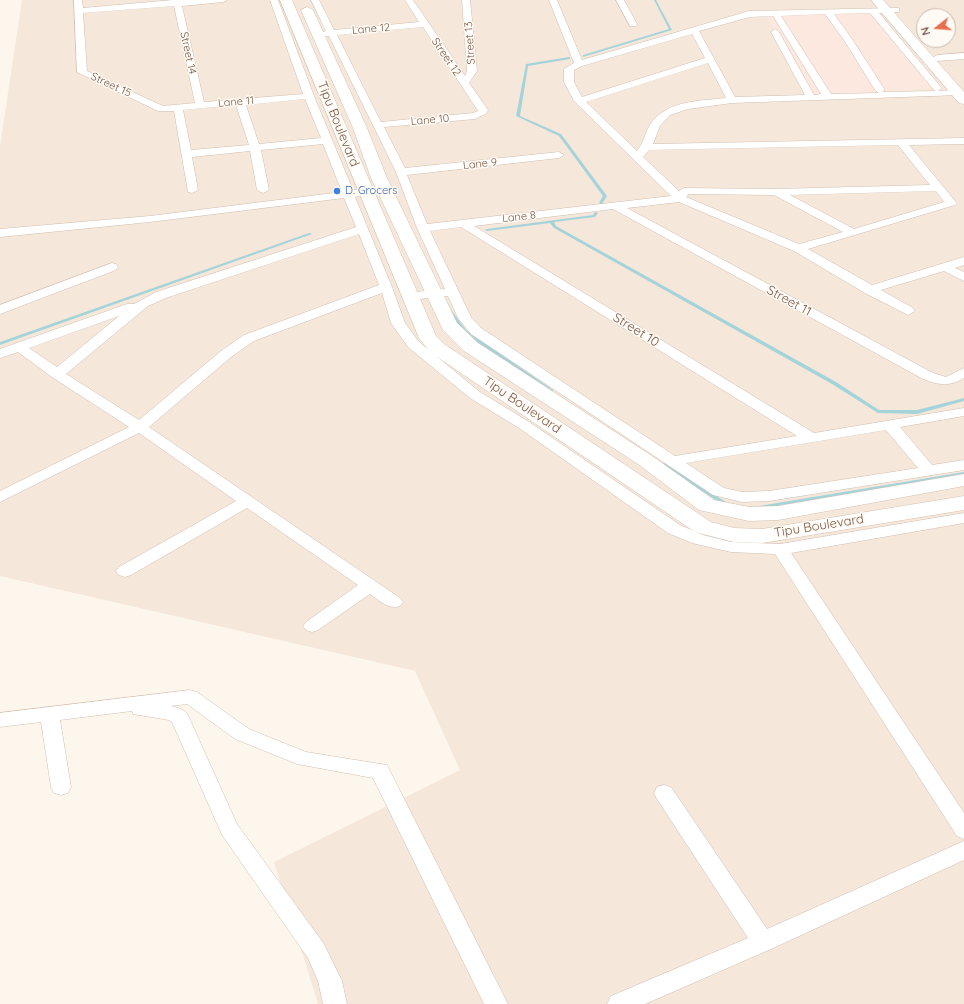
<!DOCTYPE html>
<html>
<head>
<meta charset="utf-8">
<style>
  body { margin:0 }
  #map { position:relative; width:964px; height:1004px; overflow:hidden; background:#fdf6ec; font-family:Quicksand,sans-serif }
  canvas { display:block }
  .north { position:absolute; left:916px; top:8px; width:40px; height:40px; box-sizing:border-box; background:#fffaf3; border:1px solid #cabbb1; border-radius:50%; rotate:253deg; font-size:11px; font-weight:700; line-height:16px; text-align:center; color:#7a5c4d }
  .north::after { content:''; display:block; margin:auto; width:14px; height:18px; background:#e76f51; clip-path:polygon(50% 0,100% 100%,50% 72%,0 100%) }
</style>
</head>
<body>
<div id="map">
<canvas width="964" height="1004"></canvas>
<div class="north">N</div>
</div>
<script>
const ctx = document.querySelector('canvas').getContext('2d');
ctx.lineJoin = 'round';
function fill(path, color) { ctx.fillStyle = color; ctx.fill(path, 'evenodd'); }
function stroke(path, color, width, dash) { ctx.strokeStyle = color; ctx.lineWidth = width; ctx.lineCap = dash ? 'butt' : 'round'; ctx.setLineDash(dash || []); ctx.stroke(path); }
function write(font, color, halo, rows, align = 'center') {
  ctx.font = font + ' Quicksand,sans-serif'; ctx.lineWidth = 3; ctx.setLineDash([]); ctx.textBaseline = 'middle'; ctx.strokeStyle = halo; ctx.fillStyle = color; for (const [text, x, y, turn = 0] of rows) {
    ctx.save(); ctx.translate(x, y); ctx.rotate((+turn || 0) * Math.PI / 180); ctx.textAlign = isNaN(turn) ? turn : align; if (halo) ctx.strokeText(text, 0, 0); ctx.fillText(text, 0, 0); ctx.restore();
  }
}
const residential = new Path2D(`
  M22,0H964V1004H318L274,862L460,770L415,671L0,576V146ZM924,16H948V40H924Z`);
const commercial = new Path2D(`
  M878,11L937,88L811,97L765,13Z`);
const stream = new Path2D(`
  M654,0H656L672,30L583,57V55L669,29Z
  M569,57H570V59L528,66L520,116L561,134L607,196L602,204H601L599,203L603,196L559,136L516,116L526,64Z
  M595,212L598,213L595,217L554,222L556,226L836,382L879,410H917L964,398V401L917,414L878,413L832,384L554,228L550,223L487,231L485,230L487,229L593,215Z
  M309,233H310L312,234L0,345V342Z
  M448,311H452L466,330L553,390V392H549L462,332L448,312Z
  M664,463L666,464L729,504L726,506L724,505L662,466L661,465Z
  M964,472V476L759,510L756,508L759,506Z`);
const street = new Path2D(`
  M74,0H82L83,8L173,0H227L223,2L182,6L204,102L303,94L270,0H278L314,96L353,190H358L364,193L362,195L355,197L392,287L405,323L418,341L480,392L529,422L680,525L703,535L731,542L780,544L964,513V523L791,553L964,813V839L957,836L775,554L731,552L692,543L668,533L519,428L470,398L408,347L391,323L382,293L254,341L231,357L149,427L400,598L403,602L400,606C388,610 379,600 370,594L318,630L312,632L306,630L303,626L306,622L358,585L247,508L131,575L125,577L119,575L116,571L119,567L236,501L139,433L0,502V491L129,427L52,377L18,352L0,358V349L127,304H134L156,292L356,227L344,198L150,222L0,237V229L150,216L342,192L323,144L261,150L269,190L263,193L257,190L250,151L192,157L198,190L192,193L188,192L174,111H158L77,72ZM174,6L195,103L163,106L87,71L83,13ZM305,99L321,138L259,144L246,105ZM236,105L249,145L191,150L183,110ZM359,234L379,285L244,335L221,351L139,420L66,374L148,306L166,298ZM119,316L57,367L29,348Z
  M311,0H319L334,30L419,22L405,0H413L465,76L467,71L462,0H470L477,71L469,83L488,110L487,113L475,119L384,127L405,168L559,152L564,155L559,158L407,175L427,224L671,196L574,101L564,82V69L574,63L549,0H557L582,60L749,11L899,8V12L879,13L940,86L942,88L938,91L957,90L962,93L960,95L732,103L688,109L670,115L660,126L653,144L964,138V144L909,145L955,201L957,203L955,205L808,249L872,285L964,257V265L955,268L964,272V281L944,271L881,290L913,308L915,311L908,315L865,293L794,251L679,202L627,208L933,373L946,377L964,368V378C950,387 938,385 923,379L613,209L474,226L814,433L964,408V416L900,427L932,465L964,460V470L769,501L742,502L713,495L471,334L458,318L448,296L410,300L405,299L404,296L405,293L445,289L417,228L396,172L329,36L321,37L317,34L326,31ZM870,13L934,90L936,91L882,92L885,90L852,39L834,14ZM825,14L844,40L875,90L879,93L831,94L781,16ZM773,16L821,94L814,95L779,32L775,29L771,32L805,95L735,97L699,31L750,17ZM423,27L478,111L473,113L381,122L337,35ZM692,34L705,58L582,97L574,82V70L582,66ZM708,63L726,98C700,101 668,100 651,123C645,132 644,143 637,151L586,102ZM898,145L930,185L775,189L684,188L679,191L643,157L649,150ZM936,191L944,202L854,229L790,195ZM688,194L774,195L843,232L799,244L686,197ZM461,227L797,436L675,456L481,328L471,317L430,231ZM886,430L918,468L769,491L742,492L724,488L686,463Z
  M616,0H624L637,24L636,26H630Z
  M964,53V59L937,61L932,58L937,55Z
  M112,263L116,264L118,267L116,270L0,314V305Z
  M190,690L197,692L249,729L306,752L387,765L508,1004H484L373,778L297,764L235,739L187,704L171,706L181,709L187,713L237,824L324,944L342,981L347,1004H323L318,981L308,958L222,835L172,722L169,720L133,714L132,711L60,720L71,787L68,793L61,795L54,793L51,787L41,722L0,727V713Z
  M664,785L671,787L767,929L964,841V860L771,949L645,1004H607L611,996L748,938L657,799L654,793L657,787Z`);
const secondary = new Path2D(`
  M280,0H292L436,336L444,344L711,522L734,528L762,529L964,496V510L762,543L734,542L695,532L430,352L419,338Z
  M871,0H883L964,92V104L959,103Z
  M307,7L313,10L367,128L387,178L457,323L478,343L652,456L714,500L749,507L778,506L964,474V486L778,520L749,521L699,510L638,464L464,351L443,330L371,178L353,128L301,10Z`);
const markers = [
  [337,191,4,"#3f7fe0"]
];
const farStreetnames = [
  ["Lane 12",371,29,-5],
  ["Street 13",470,43,-94],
  ["Street 14",188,53,78],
  ["Street 12",446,57,56],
  ["Street 15",111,85,25],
  ["Lane 11",236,102,-5],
  ["Lane 10",430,120,-5],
  ["Lane 9",480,164,-6],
  ["Lane 8",519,217,-6]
];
const farShopnames = [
  ["D. Grocers",345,191]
];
const streetNames = [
  ["Tipu Boulevard",338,124,68],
  ["Street 11",789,301,29],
  ["Street 10",636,330,32],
  ["Tipu Boulevard",522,405,34],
  ["Tipu Boulevard",819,526,-9]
];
fill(residential, '#f5e8da');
fill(commercial, '#fde8e0');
fill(stream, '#a5d3da');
stroke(street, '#d1beb0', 1);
stroke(secondary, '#d6c0b0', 1);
fill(street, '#fff');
fill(secondary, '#fff');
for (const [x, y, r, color] of markers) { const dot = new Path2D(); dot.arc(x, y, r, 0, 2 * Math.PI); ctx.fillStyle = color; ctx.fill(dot); stroke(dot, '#fffaf3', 1.5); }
write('11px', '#7a5c4d', '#fffaf3', farStreetnames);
write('11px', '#366cbe', '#fffaf3', farShopnames, 'left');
write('13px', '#7a5c4d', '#fffaf3', streetNames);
</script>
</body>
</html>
